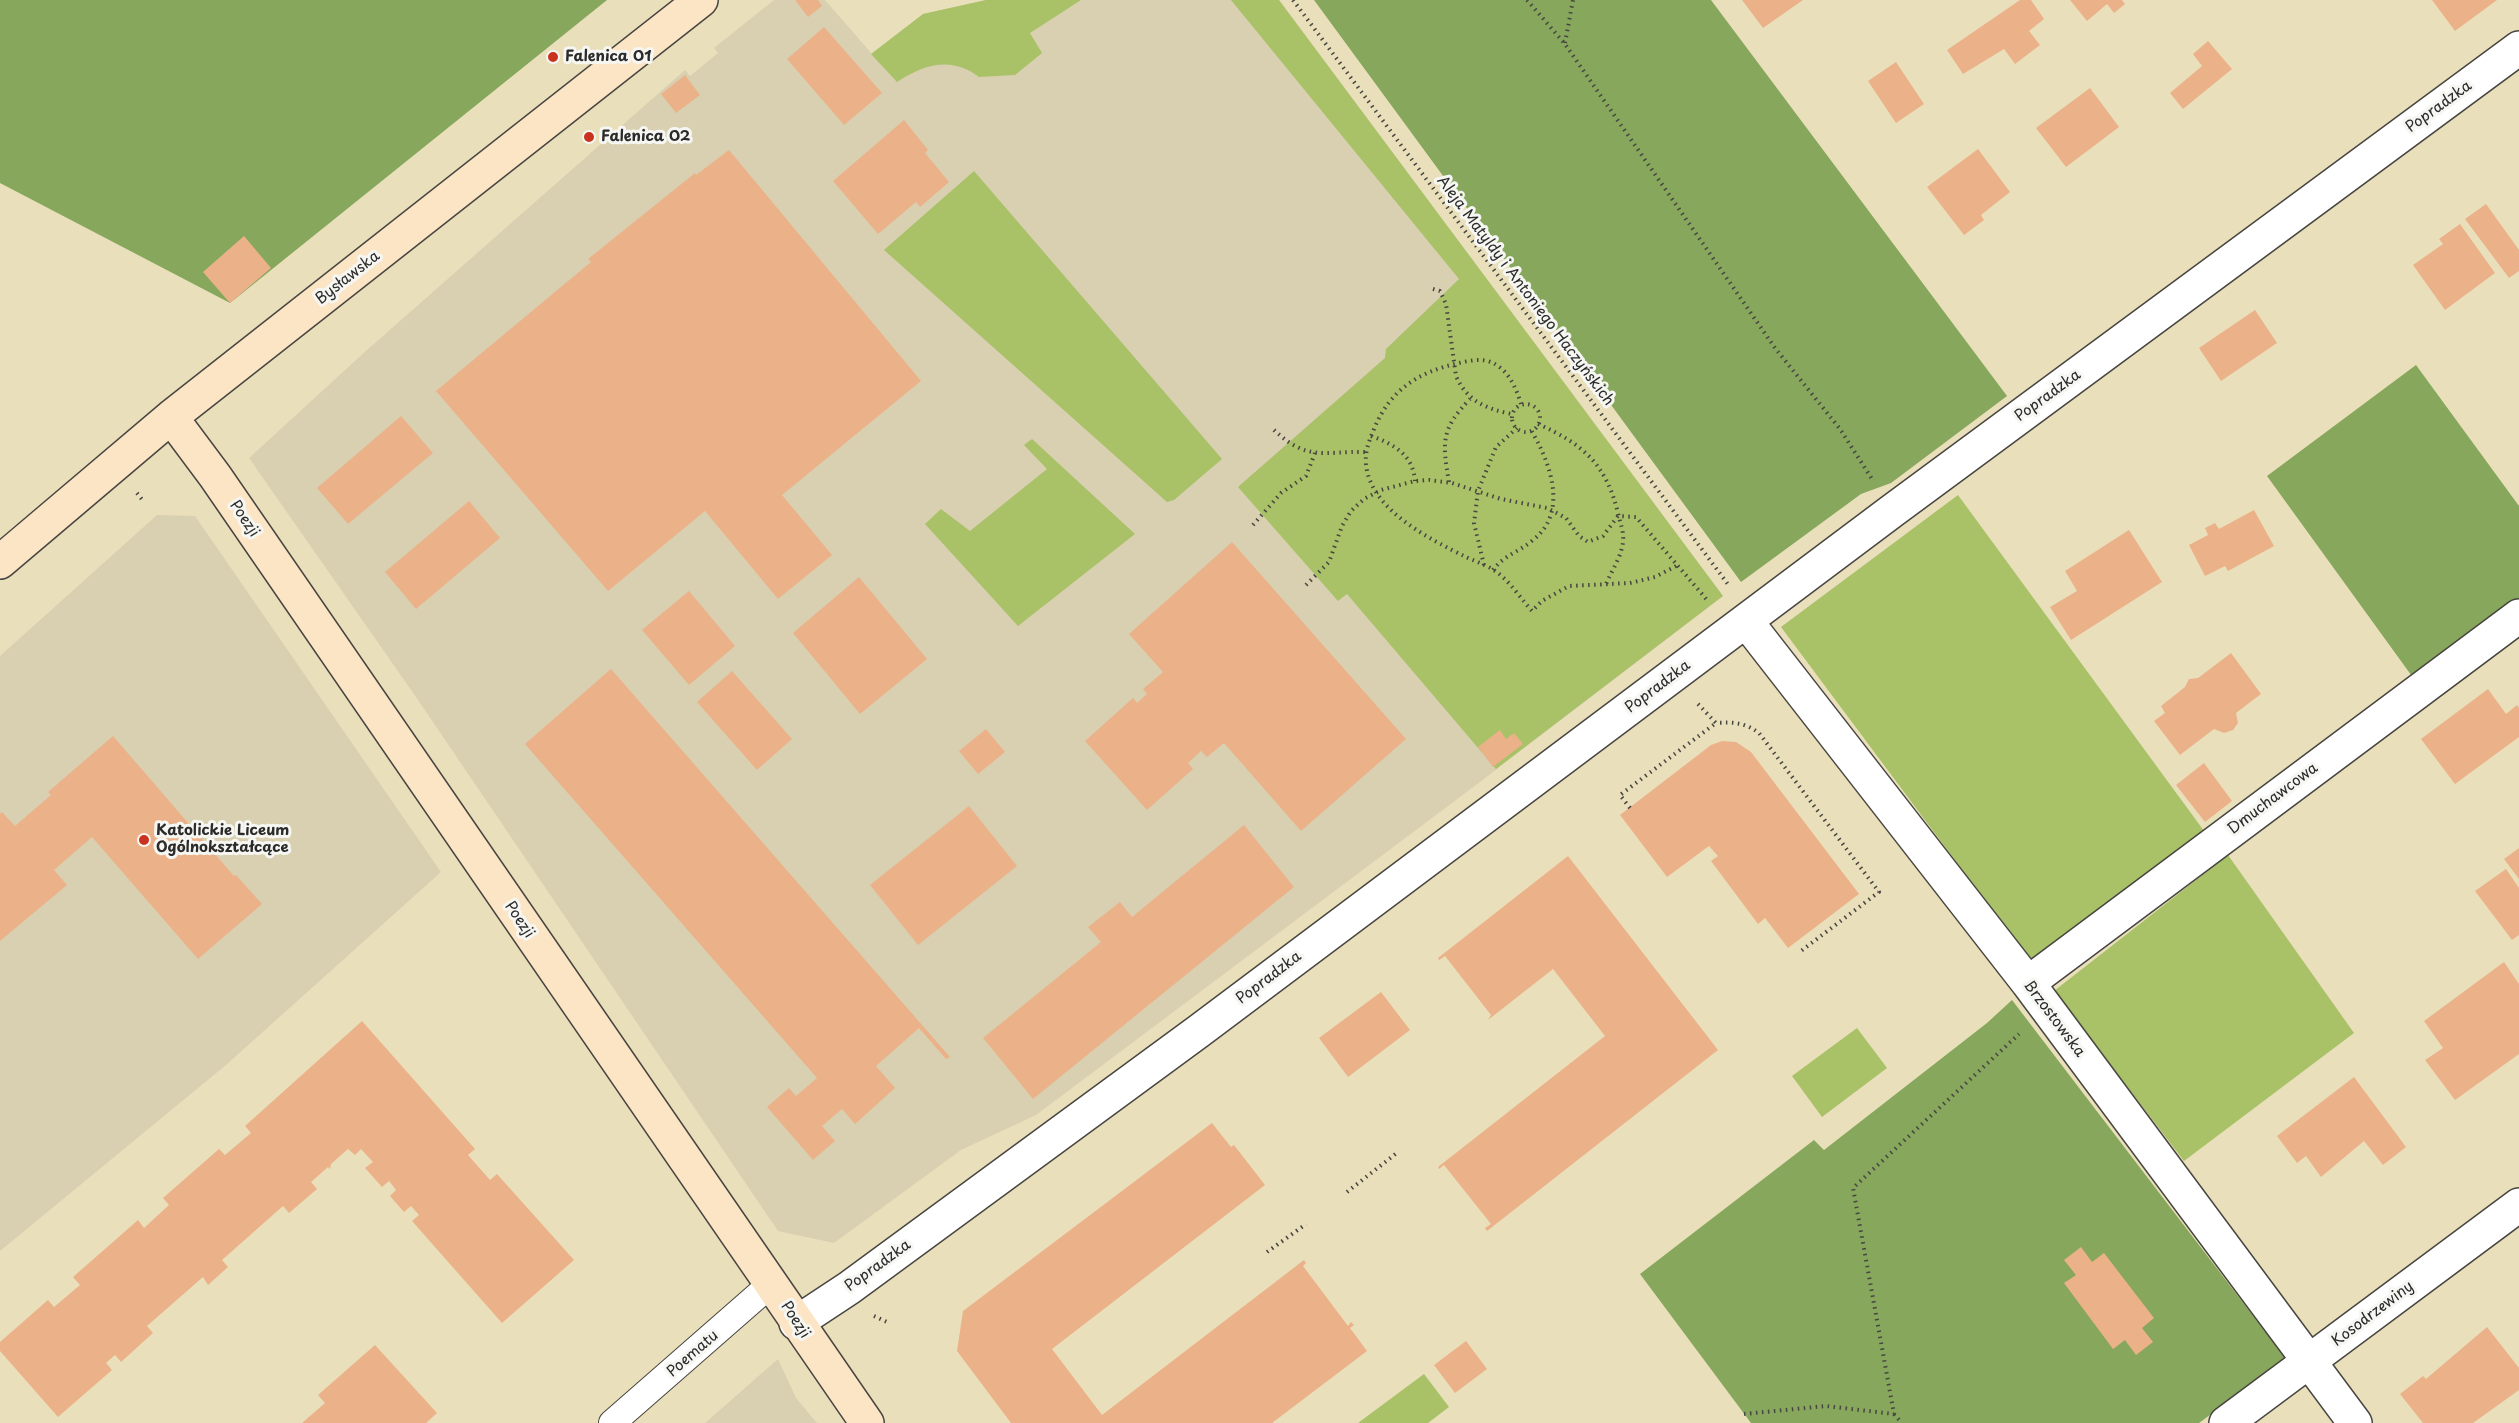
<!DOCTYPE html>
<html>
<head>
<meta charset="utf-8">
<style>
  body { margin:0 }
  canvas { display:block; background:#e9dfbb }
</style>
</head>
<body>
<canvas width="2519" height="1423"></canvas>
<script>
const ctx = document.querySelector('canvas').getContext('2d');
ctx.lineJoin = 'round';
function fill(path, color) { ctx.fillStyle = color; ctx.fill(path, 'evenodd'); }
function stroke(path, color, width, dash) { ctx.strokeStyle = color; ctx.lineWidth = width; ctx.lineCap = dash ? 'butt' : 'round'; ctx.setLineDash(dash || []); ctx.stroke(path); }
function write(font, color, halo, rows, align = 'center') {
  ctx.font = font + ' "Playpen Sans",sans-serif'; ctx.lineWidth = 6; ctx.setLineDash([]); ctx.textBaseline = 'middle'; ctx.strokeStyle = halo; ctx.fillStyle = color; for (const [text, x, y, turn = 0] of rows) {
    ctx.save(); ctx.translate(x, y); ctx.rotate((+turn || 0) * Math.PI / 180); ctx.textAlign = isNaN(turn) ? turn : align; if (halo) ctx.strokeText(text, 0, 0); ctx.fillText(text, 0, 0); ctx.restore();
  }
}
const built = new Path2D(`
  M774,0H825L872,54L923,14L986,0H1279L1723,596L1476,785L1036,1115L961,1150L834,1243L778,1231L416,697L249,458L367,350L685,70L690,76L718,53L714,48Z
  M157,515L195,516L441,872L226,1065L0,1251V656Z
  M778,1359L796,1398L817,1423H705Z`);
const green = new Path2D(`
  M986,0H1081L1030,33L1042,53L1015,75L979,77C952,56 924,64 897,82L871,54L923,14Z
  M1231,0H1279L1723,596L1496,769L1347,594L1338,601L1238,487L1385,358L1386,349L1459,279Z
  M974,171L1222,459L1174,500L1167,502L884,250Z
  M1032,439L1135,534L1018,626L925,524L941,509L970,531L1047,469L1024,445Z
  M1958,495L2207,835L2033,965L1781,627Z
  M2228,855L2354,1033L2184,1161L2054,991Z
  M1857,1028L1887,1068L1822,1117L1792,1076Z
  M1424,1374L1449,1407L1428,1423H1358Z`);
const forest = new Path2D(`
  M0,0H607L230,303L0,183Z
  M1314,0H1711L2007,396L1891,483L1861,494L1741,582Z
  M2416,365L2519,506V602L2414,679L2267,476Z
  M2012,1000L2286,1359L2199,1423H1751L1640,1274L1814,1140L1824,1150L1987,1023Z`);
const building = new Path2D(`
  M795,0H818L822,6L808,17Z
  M1742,0H1803L1763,28Z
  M2020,0H2031L2044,19L2029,31L2040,45L2015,64L2004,49L1963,74L1947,50Z
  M2070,0H2122L2125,4L2114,13L2107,4L2087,21Z
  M2432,0H2497L2455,31Z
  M824,27L882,93L844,125L787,59Z
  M2208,41L2232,69L2183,109L2170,93L2202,66L2193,54Z
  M1896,62L1924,104L1896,123L1868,81Z
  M685,75L700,95L676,113L661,94Z
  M2090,88L2119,127L2066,167L2036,128Z
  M904,120L928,150L925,153L949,182L920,207L916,202L878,234L833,181Z
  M1978,149L2010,192L1981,215L1984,220L1964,235L1927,187Z
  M729,150L921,381L782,495L832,555L778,599L705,511L608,591L436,391L591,262L588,259L695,173L696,175Z
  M2486,204L2519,250V271L2509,278L2465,219Z
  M2460,224L2495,273L2445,310L2413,265L2443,244L2439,239Z
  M244,236L271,268L230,303L203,272Z
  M2255,310L2277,343L2221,381L2199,348Z
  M401,416L433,453L348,524L317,488Z
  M469,501L500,538L416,609L385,572Z
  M2254,510L2274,546L2228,571L2225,566L2205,576L2189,545L2208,535L2205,528L2215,523L2219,529Z
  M2129,530L2162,582L2071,640L2050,607L2077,591L2065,571Z
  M1232,542L1406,739L1301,831L1224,743L1207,757L1201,751L1188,763L1193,769L1147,810L1085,741L1133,698L1137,703L1147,694L1143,689L1163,672L1129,634Z
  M859,577L927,659L860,714L793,633Z
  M689,591L735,646L689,685L642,630Z
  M2231,653L2261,694L2236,713L2238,723L2233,730L2224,733L2214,729L2180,755L2154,721L2165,713L2161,706L2185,687L2189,679L2198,678Z
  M611,669L950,1057L946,1059L919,1028L876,1066L895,1088L855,1124L842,1109L822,1126L835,1141L813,1160L767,1107L789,1088L796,1096L817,1078L525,744Z
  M732,671L792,739L757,770L697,702Z
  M2488,689L2506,714L2517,705L2519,708V737L2455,784L2421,739Z
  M986,729L1005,752L978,774L959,751Z
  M1500,730L1506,739L1514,733L1523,744L1493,767L1478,747Z
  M113,736L234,876L236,875L262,904L198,959L92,837L54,870L67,885L0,941V814L2,812L15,826L51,795L48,792Z
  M1722,741L1736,742L1751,752L1859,894L1788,948L1765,918L1758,924L1711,861L1718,856L1709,846L1667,877L1620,815L1711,745Z
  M2204,763L2232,801L2205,822L2176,785Z
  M969,806L1017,866L918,945L870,885Z
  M1244,825L1294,887L1033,1099L983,1038L1101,942L1088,927L1120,902L1132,917Z
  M2519,848V879L2504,859Z
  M1568,856L1718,1050L1487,1231L1485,1228L1491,1224L1444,1165L1439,1169L1438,1167L1605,1036L1553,969L1488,1020L1491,1015L1445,956L1439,960L1438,958Z
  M2506,869L2519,888V935L2512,940L2475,891Z
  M2504,962L2519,984V1054L2455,1100L2425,1060L2443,1048L2424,1021Z
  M1381,992L1410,1030L1348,1077L1319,1038Z
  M362,1021L475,1149L468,1155L490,1180L497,1174L574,1260L502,1323L412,1221L419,1215L411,1206L404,1212L390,1196L396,1190L389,1181L382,1187L365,1168L373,1162L361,1149L355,1155L348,1149L331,1164L330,1169L328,1167L311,1182L317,1189L289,1213L283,1206L222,1260L228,1267L208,1285L203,1277L147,1326L153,1333L121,1362L115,1355L106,1363L112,1370L58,1417L0,1351V1342L48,1300L54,1307L80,1285L73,1277L138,1220L144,1228L169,1205L163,1198L219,1149L225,1155L251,1133L245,1126Z
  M2354,1077L2406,1147L2383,1165L2364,1141L2321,1177L2306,1156L2297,1163L2277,1136Z
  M1212,1123L1231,1147L1234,1145L1265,1185L1052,1349L1102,1415L1304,1260L1306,1263L1303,1266L1348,1326L1351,1322L1354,1325L1350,1328L1367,1351L1272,1423H1011L957,1351L963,1311Z
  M2081,1247L2092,1262L2104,1253L2154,1318L2142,1328L2153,1342L2136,1355L2125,1340L2113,1349L2064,1283L2076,1275L2064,1260Z
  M2487,1327L2519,1368V1390L2473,1423H2423L2400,1394L2423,1376L2426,1379Z
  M1466,1341L1487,1369L1455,1393L1434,1365Z
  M375,1345L437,1413L426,1423H302L325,1403L318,1395Z`);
const path = new Path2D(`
  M1293,0L1730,587
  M1527,0L1565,44L1775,348L1840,429L1872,479
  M1565,43L1573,0
  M1433,289L1440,291L1446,304L1456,376C1467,401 1486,409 1512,414
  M1512 418a14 14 0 1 1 28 0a14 14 0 1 1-28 0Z
  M1521,404C1517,391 1511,375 1498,366C1486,357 1472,360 1459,363C1418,372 1390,390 1374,429C1369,441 1365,451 1366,464C1370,510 1430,539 1466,557C1477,562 1489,566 1498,573C1511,583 1521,599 1532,611L1542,601L1569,586L1630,583L1655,577L1678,565
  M1538,424C1583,444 1606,464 1618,513C1620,523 1624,531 1623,541C1622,556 1612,570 1606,584
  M1274,430C1308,462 1324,451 1366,452
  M1371,436C1394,444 1413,455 1415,481
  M1449,482C1442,442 1441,429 1470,399
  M137,493L144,502
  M1253,525L1281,493L1306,476L1315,453
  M1484,565L1474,523L1478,491L1496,447L1517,428
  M1493,570C1504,555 1519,552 1533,540C1569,512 1550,462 1531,430
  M1306,585L1329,562L1342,526L1351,511L1364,499L1381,490L1415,481L1429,480L1452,483L1501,499L1547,508L1566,518L1579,536L1588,542L1603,536L1618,516L1636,517L1708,601
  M1698,704L1716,723C1733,722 1744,722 1759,733L1879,892L1801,951
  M1630,808L1620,795L1716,723
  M1347,1192L1398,1152
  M1267,1252L1306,1224
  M874,1316L887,1322
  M1744,1414L1826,1406L1894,1414L1853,1188L2019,1034
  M1894,1414L1902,1423`);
const lane = new Path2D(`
  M612,1423L772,1283`);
const street = new Path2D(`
  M1746,621L2028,983L2355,1423
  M2028,983L2519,616
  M796,1323L849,1288L1199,1031L1892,511L2519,48
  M2226,1423L2519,1205`);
const secondary = new Path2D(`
  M171,417L215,476L867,1423
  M0,562L171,417L701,0`);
const markers = [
  [553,57,6,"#c8321e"],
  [589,137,6,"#c8321e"],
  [144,840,6,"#c8321e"]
];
const poiNames = [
  ["Falenica 01",565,57],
  ["Falenica 02",601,137],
  ["Katolickie Liceum",156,831],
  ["Ogólnokształcące",156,848]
];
const streetNames = [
  ["Popradzka",2439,107,-36],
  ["Bysławska",348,278,-38],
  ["Aleja Matyldy i Antoniego Haczyńskich",1525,291,53],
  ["Popradzka",2048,396,-36],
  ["Poezji",244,519,56],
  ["Popradzka",1658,687,-37],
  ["Dmuchawcowa",2273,799,-37],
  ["Poezji",519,920,56],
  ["Popradzka",1269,978,-37],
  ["Brzostowska",2054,1019,53],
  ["Popradzka",878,1266,-36],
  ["Kosodrzewiny",2373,1314,-37],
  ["Poezji",795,1320,57],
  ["Poematu",693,1354,-41]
];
fill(built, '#d9d0b1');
fill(green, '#a9c167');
fill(forest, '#86a75c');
fill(building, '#ebb289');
stroke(lane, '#484641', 28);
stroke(street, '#484641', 36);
stroke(secondary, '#484641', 36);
stroke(path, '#484641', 4, [1.5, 4.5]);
stroke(lane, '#fff', 26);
stroke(street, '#fff', 33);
stroke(secondary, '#fce5c4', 33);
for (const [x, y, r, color] of markers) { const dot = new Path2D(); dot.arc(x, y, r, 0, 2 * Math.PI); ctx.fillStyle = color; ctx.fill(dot); stroke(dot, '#f6f6f2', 2); }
write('bold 15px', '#2b2b2b', '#f6f6f2', poiNames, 'left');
write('15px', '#2b2b2b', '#f6f6f2', streetNames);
</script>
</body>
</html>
